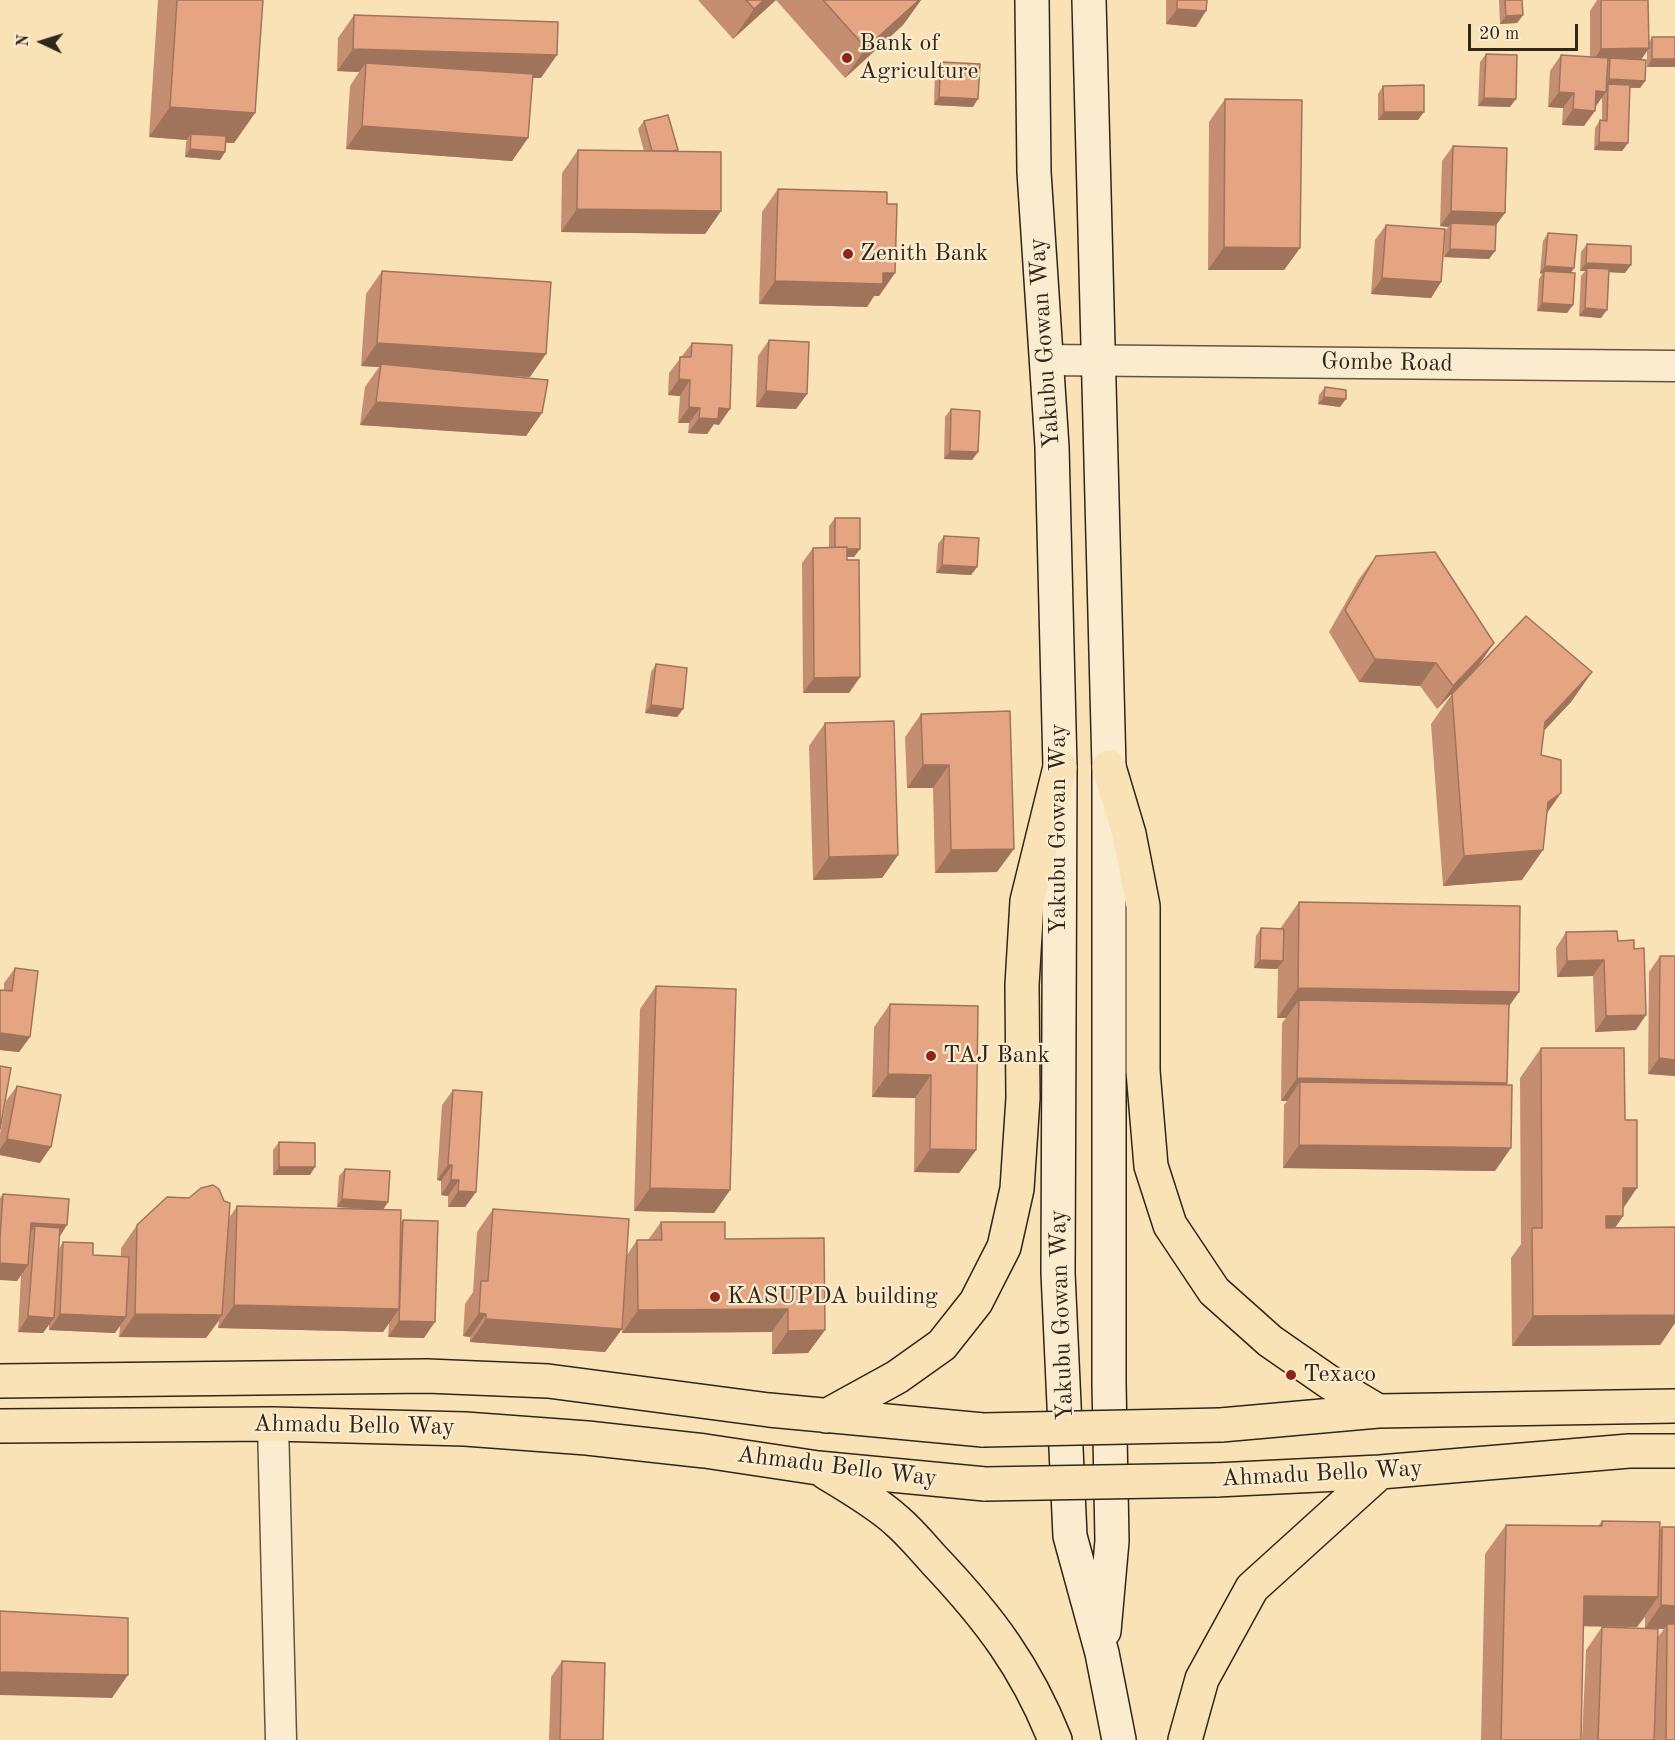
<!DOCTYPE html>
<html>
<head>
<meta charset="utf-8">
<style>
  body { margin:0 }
  #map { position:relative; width:1675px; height:1740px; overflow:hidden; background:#f9e2b6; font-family:"Old Standard TT",serif }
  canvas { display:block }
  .north { position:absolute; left:12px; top:12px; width:60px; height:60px; -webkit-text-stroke:4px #fbecd0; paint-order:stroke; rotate:274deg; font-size:16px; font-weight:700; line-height:24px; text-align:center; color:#302619 }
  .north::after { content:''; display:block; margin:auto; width:21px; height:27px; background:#302619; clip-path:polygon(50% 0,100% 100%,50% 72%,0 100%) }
  .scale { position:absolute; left:1468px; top:24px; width:110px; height:27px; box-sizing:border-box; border:3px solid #302619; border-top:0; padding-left:8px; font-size:18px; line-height:21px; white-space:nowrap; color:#302619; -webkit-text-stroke:4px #fbecd0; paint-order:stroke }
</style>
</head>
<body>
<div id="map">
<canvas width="1675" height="1740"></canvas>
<div class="north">N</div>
<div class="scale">20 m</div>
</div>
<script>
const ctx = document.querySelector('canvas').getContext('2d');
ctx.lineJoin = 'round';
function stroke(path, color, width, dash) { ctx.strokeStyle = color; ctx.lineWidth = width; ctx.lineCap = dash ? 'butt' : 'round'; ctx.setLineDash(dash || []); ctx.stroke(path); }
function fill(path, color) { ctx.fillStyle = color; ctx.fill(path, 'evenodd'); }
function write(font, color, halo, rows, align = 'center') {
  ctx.font = font + ' "Old Standard TT",serif'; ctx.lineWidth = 4.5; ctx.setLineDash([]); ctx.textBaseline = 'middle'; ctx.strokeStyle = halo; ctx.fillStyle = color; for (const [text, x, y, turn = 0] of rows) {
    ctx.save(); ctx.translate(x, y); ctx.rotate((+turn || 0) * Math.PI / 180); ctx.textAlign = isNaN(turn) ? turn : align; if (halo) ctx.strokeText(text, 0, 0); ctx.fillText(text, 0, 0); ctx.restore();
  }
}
const street = new Path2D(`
  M1046,360L1675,366
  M273,1424L281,1740`);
const secondary = new Path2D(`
  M1032,0L1034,172L1052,447L1060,767L1058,1273L1070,1536L1102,1653L1119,1740
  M1089,0L1109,767V1383L1112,1541L1104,1631`);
const primary = new Path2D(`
  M1109,767L1129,834L1143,906V1071L1151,1166L1170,1225L1214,1291L1270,1341L1329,1382L1378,1411
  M0,1381L427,1376L548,1381L769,1410L983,1430
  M826,1416L897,1377L942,1345L976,1302L1004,1247L1017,1189L1023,1098L1022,985L1027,901L1060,767
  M1221,1425L1378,1411L1675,1406
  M0,1426L273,1424L465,1429L587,1438L705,1451L818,1468L985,1484
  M825,1472C849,1487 876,1502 897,1521C911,1533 923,1548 935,1561C989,1618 1026,1667 1055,1740
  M1216,1480L1380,1472L1629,1451H1675
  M1185,1740L1202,1679L1252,1588L1380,1472`);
const primaryBridge = new Path2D(`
  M983,1430L1221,1425
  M985,1484L1216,1480`);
const wall = new Path2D(`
  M158,0H263L255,113L234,143H226L225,152L220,160L185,157L186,142L187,140L149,137Z
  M698,0H921L903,25L845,78L776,0L733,39Z
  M1166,0H1207L1196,27L1166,24Z
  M1499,0H1522L1523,15L1517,23L1500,24Z
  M1597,0H1648L1649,42L1652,37H1675L1647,67V51L1641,60L1645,81L1640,88H1630L1628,143L1622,151L1594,150L1595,128L1600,120L1602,121V97L1584,126L1562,125L1563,108L1548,107L1550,71L1561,55L1590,57V11Z
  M354,15L541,78H532L528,138L512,161L346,149L350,86L359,72L337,71L338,38Z
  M1486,54L1510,107L1478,106L1480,62Z
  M941,62L973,107L934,105L935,70Z
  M1383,86L1418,120H1378V94Z
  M1225,99L1300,248L1284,270H1208L1209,122Z
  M644,121L678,150L676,151L721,211L705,234L561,232L562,173L578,150L644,151L638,129Z
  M1453,146L1496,225L1495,251L1489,259L1444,257L1445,231L1448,227L1440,226L1442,161Z
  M778,189L887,204L895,273L879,296H874L867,307L759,304L762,212Z
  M1386,225L1441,282L1431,298L1371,294L1375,240Z
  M1548,233L1571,273L1567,313L1537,311L1539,279L1542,274L1540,273L1543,241Z
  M1587,244L1625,273L1609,272L1601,318L1579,316L1581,276L1585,271H1580L1581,252Z
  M382,271L530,377L490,375L542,413L526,436L360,425L365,387L379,367L361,366L366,294Z
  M769,340L807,394L796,409L756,407L758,356Z
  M692,343L719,425L714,424L707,434L688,433L689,423H678L680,396L668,395L669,373Z
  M1325,387L1340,407L1318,404L1319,395Z
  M951,409L978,452L972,460L944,459L945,417Z
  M835,518L860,549L854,557H847L860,677L849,693H803L802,563L813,548L829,547V526Z
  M944,536L977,567L971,575L936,573L938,544Z
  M1376,556L1494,643L1478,666L1437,709L1420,686L1359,682L1329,632L1359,579Z
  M656,664L683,709L677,717L645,713L651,672Z
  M1592,672L1571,702L1544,730L1541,755L1561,793L1546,814L1522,880L1443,886L1431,724L1452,694Z
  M1010,711L997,872L935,873L933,788H907L905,737L921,714Z
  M825,723L898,855L882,878L813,880L809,746Z
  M1299,902L1509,1005L1506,1085L1495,1171L1283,1168L1284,1105L1287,1101H1281L1282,1023L1286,1018H1277L1278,968L1277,969L1254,968L1256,936L1261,928L1280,929Z
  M1566,932L1618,941L1636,1030L1595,1032L1593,976L1557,977L1556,948Z
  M1660,956L1675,1076L1648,1074L1649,972Z
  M15,968L30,1037L19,1052L0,1050V990H4V983Z
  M656,986L730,1190L714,1213L634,1211L640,1009Z
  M890,1004L976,1150L959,1173L914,1172L915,1098L872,1097L874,1027Z
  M1541,1048L1623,1208V1216L1615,1228L1675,1227V1323L1660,1345L1512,1346L1511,1258L1521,1244L1520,1078Z
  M17,1086L40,1163L0,1155V1134L6,1101Z
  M453,1090L476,1192L465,1207H448V1196L441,1195V1181L437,1180L442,1105Z
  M279,1142L310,1175H273V1150Z
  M345,1169L383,1209L400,1223L403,1220L424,1338L388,1337L389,1323L383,1332L218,1328L219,1321L206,1338L119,1337L120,1326L115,1333L49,1330V1324L43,1333L18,1332L21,1275L17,1281L0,1279V1198L3,1194L59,1237V1249L63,1242L93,1255L121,1256V1248L137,1225L229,1218L237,1206L370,1209L337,1207L339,1176Z
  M493,1209L627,1255L637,1240H648L661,1222L725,1239L825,1330L808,1353L772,1354V1332L622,1333V1326V1329L605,1352L470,1342V1337L463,1336L465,1304L473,1292L477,1232Z
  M1602,1521L1660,1530L1662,1527L1675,1740H1582L1586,1650L1602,1627L1657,1638L1664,1629L1645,1628V1617L1637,1627L1583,1626L1581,1740H1481L1485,1554L1506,1525L1598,1526Z
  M562,1661L603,1740H549L551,1677Z`);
const shadedWall = new Path2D(`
  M764,0H776L733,39L754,9Z
  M919,0H921L903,25L845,78L866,48Z
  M1177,9L1206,11L1196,27L1166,24Z
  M1523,15L1517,23L1500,24L1506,16Z
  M1649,48L1638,64L1610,58L1606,64L1590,65L1601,49Z
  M353,49L557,55L541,78L365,72L366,63L359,72L337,71Z
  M1652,59H1675V67H1647Z
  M1609,79L1645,81L1640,88L1608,87V84L1607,87L1604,86Z
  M1596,91L1606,92L1595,107Z
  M1559,92L1574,93L1563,108L1548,107Z
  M939,97L978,99L973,107L934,105Z
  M1484,98L1516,99L1510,107L1478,106Z
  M170,107L255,113L234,143L191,140V134L187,140L149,137Z
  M1573,109L1595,111L1584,126L1562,125Z
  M1384,112H1424L1418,120H1378Z
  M362,126L528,138L512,161L346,149Z
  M1599,142L1628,143L1622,151L1594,150Z
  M190,149L225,152L220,160L185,157Z
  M577,209L721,211L705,234L561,232Z
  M1451,211L1505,213L1494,228L1451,223L1448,227L1440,226Z
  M1224,247L1300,248L1284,270H1208Z
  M1450,249L1495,251L1489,259L1444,257Z
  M1586,263L1631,265L1625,273L1587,271V268L1585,271H1580Z
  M1545,266L1574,268L1569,276L1544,271L1542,274L1540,273Z
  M883,273H895L879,296H874L867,307L759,304L775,281Z
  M1382,278L1441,282L1431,298L1371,294Z
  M1542,303L1573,305L1567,313L1537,311Z
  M1585,308L1607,310L1601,318L1579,316Z
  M377,343L546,354L530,377L381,367V364L379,367L361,366Z
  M679,379L690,380L680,396L668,395Z
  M766,391L807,394L796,409L756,407Z
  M1324,397L1346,399L1340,407L1318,404Z
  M376,402L542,413L526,436L360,425Z
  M689,407L700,408L689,423H678Z
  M719,408L730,409L719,425L714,424L707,434L688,433L699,418Z
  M950,451L978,452L972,460L944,459Z
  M835,549H860L854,557H829Z
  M942,565L977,567L971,575L936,573Z
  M1494,643L1478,666L1437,709L1453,686Z
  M1375,659L1436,663L1420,686L1359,682Z
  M1592,672L1571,702L1525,751L1545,722Z
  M860,677L849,693H803L814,678Z
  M651,705L683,709L677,717L645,713Z
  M923,765H949L933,788H907Z
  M1561,793L1540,823L1548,802Z
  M1014,849L997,872L935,873L951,850Z
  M1543,850L1522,880L1443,886L1464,856Z
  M898,855L882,878L813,880L829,857Z
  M1260,960L1283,961L1277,969L1254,968Z
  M1604,960L1593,976L1557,977L1567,961Z
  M1298,988L1519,992L1498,1022L1299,1000L1286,1018H1277Z
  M1646,1015L1636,1030L1595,1032L1606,1016Z
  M0,1033L30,1037L19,1052L0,1050Z
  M1659,1058L1675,1060V1076L1648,1074Z
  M888,1074L931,1075L915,1098L872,1097Z
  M1297,1078L1507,1083L1491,1106L1300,1082L1287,1101H1281Z
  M7,1139L51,1147L40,1163L0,1155V1149Z
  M1299,1145L1511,1148L1495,1171L1283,1168Z
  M930,1149L976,1150L959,1173L914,1172Z
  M448,1165H452L441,1181L437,1180Z
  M279,1167H315L310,1175H273Z
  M451,1180H459L448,1196L441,1195Z
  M650,1188L730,1190L714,1213L634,1211Z
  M1623,1188H1637L1618,1216H1623L1602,1246H1585Z
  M458,1191L476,1192L465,1207H448Z
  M342,1199L388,1202L383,1210L337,1207Z
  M31,1223L67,1225L57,1241L35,1226L26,1239Z
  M0,1263L28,1265L17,1281L0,1280Z
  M234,1305L399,1309L383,1332L218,1328Z
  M788,1309L772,1332L622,1333L638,1310Z
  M479,1313L486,1314L470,1337L463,1336Z
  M60,1314L126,1317L115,1333L49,1330Z
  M135,1314L222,1315L206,1338L119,1337Z
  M1675,1315V1323L1660,1345L1512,1346L1533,1316Z
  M28,1316L54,1318L43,1333L18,1332Z
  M486,1319L622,1329L605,1352L470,1342Z
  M399,1321L435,1322L424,1338L388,1337Z
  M825,1330L808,1353L772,1354L788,1331Z
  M1584,1596L1658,1597L1637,1627L1563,1626Z
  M1661,1605L1675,1606V1629L1667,1624L1664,1629L1645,1628Z
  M0,1672L128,1675L112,1698L0,1695Z`);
const building = new Path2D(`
  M177,0H263L255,113L170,107Z
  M746,0H764L754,9Z
  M823,0H919L866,48Z
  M1177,0H1207L1206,11L1177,9Z
  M1505,0H1522L1523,15L1506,16Z
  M1601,0H1648L1649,48L1601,49Z
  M354,15L558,22L557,55L353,49Z
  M1652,37H1675V59H1652Z
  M1486,54L1517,55L1516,99L1484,98Z
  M1561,55L1608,58L1606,92L1596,91L1595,111L1573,109L1574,93L1559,92Z
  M1610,58L1646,60L1645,81L1609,79Z
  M941,62L980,64L978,99L939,97Z
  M366,63L533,74L528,138L362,126Z
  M1608,84L1630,85L1628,143L1599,142L1600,120L1607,121Z
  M1424,85V112H1384L1383,86Z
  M1225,99L1302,100L1300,248L1224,247Z
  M668,115L678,150L672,151H652L644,121Z
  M191,134L226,136L225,152L190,149Z
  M1453,146L1507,148L1505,213L1451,211Z
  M578,150L721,152V211L577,209Z
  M778,189L887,192V204H897L895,273H883V284L775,281Z
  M1451,223L1496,225L1495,251L1450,249Z
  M1386,225L1445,229L1441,282L1382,278Z
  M1548,233L1577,235L1574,268L1545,266Z
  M1587,244L1631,246V265L1586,263Z
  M1587,268L1609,269L1607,310L1585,308Z
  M382,271L551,282L546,354L377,343Z
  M1544,271L1575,273L1573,305L1542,303Z
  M769,340L809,342L807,394L766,391Z
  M692,343L732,345L730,409L719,408L718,419L699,418L700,408L689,407L690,380L679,379L680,357H691Z
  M381,364L548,380L542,413L376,402Z
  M1325,387L1346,390V399L1324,397Z
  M951,409L980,411L978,452L950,451Z
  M835,518H860V549H847V547H835Z
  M944,536L979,538L977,567L942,565Z
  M847,547V560H859L860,677L814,678L813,548Z
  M1435,552L1494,643L1453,686L1436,663L1375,659L1345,610L1376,556Z
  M1526,616L1592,672L1545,722L1541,755L1561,760V793L1548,802L1543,850L1464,856L1452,694Z
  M656,664L687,668L683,709L651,705Z
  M1010,711L1014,849L951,850L949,765H923L921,714Z
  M894,721L898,855L829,857L825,723Z
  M1299,902L1520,906L1519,992L1298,988Z
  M1261,928L1284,929L1283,961L1260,960Z
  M1617,931L1618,941L1634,940V949L1644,948L1646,1015L1606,1016L1604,960L1567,961L1566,932Z
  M1660,956H1675V1060L1659,1058Z
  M15,968L38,971L30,1037L0,1033V990L12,991Z
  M656,986L736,989L730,1190L650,1188Z
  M1299,1000L1509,1004L1507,1083L1297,1078Z
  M890,1004L978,1006L976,1150L930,1149L931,1075L888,1074Z
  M1541,1048H1624L1625,1120H1637V1188H1623V1216H1606V1228L1675,1227V1315L1533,1316L1532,1228H1542Z
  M0,1066L11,1068L0,1129Z
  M1300,1082L1512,1085L1511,1148L1299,1145Z
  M17,1086L61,1095L51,1147L7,1139Z
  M453,1090L482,1092L476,1192L458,1191L459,1180H451L452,1165H448Z
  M279,1142L315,1143V1167H279Z
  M345,1169L390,1171L388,1202L342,1199Z
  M213,1185L219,1189L224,1201L230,1203L222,1315L135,1314L137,1225L167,1197L189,1198L201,1188Z
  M3,1194L69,1199L67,1225L31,1223L28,1265L0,1263V1238Z
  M237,1206L401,1210L399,1309L234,1305Z
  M493,1209L629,1219L622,1329L486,1319V1314L479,1313L481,1281H488Z
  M403,1220L438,1221L435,1322L399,1321Z
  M661,1222H725V1239L824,1238L825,1330L788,1331V1309L638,1310L637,1240H662Z
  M35,1226L60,1228L54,1318L28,1316Z
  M63,1242L93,1243V1255L129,1257L126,1317L60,1314Z
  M1602,1521L1660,1522L1658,1597L1584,1596L1581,1740H1501L1506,1525L1602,1526Z
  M1662,1527H1675V1606L1661,1605Z
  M0,1611L128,1618V1675L0,1672Z
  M1667,1624H1675V1740H1666Z
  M1602,1627L1658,1629L1654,1740H1598Z
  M562,1661L605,1663L603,1740H560Z`);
const markers = [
  [847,58,6,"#8f2418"],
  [848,254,6,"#8f2418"],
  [931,1056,6,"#8f2418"],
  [715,1297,6,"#8f2418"],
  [1291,1375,6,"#8f2418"]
];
const poiNames = [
  ["Bank of",859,44],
  ["Agriculture",859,72],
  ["Zenith Bank",860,254],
  ["TAJ Bank",943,1056],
  ["KASUPDA building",727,1297],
  ["Texaco",1303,1375]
];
const streetNames = [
  ["Yakubu Gowan Way",1045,343,-94],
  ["Gombe Road",1387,363,1],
  ["Yakubu Gowan Way",1059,829,-90],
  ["Yakubu Gowan Way",1062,1315,-92],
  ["Ahmadu Bello Way",354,1426,1],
  ["Ahmadu Bello Way",837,1467,7],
  ["Ahmadu Bello Way",1322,1474,-3]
];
stroke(street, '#625540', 33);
stroke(secondary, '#302619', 36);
stroke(primary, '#302619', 36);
stroke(street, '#fbecd0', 30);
stroke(secondary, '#fbecd0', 33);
stroke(primary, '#f9e2b6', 33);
stroke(primaryBridge, '#302619', 36, []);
stroke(primaryBridge, '#f9e2b6', 33);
fill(wall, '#c58e70');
fill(shadedWall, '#a0745b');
fill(building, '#e5a582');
stroke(building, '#a0745b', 1.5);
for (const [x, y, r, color] of markers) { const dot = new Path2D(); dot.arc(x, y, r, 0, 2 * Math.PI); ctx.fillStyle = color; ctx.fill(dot); stroke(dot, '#fbecd0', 2); }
write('24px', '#302619', '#fbecd0', poiNames, 'left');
write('24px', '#302619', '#fbecd0', streetNames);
</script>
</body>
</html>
